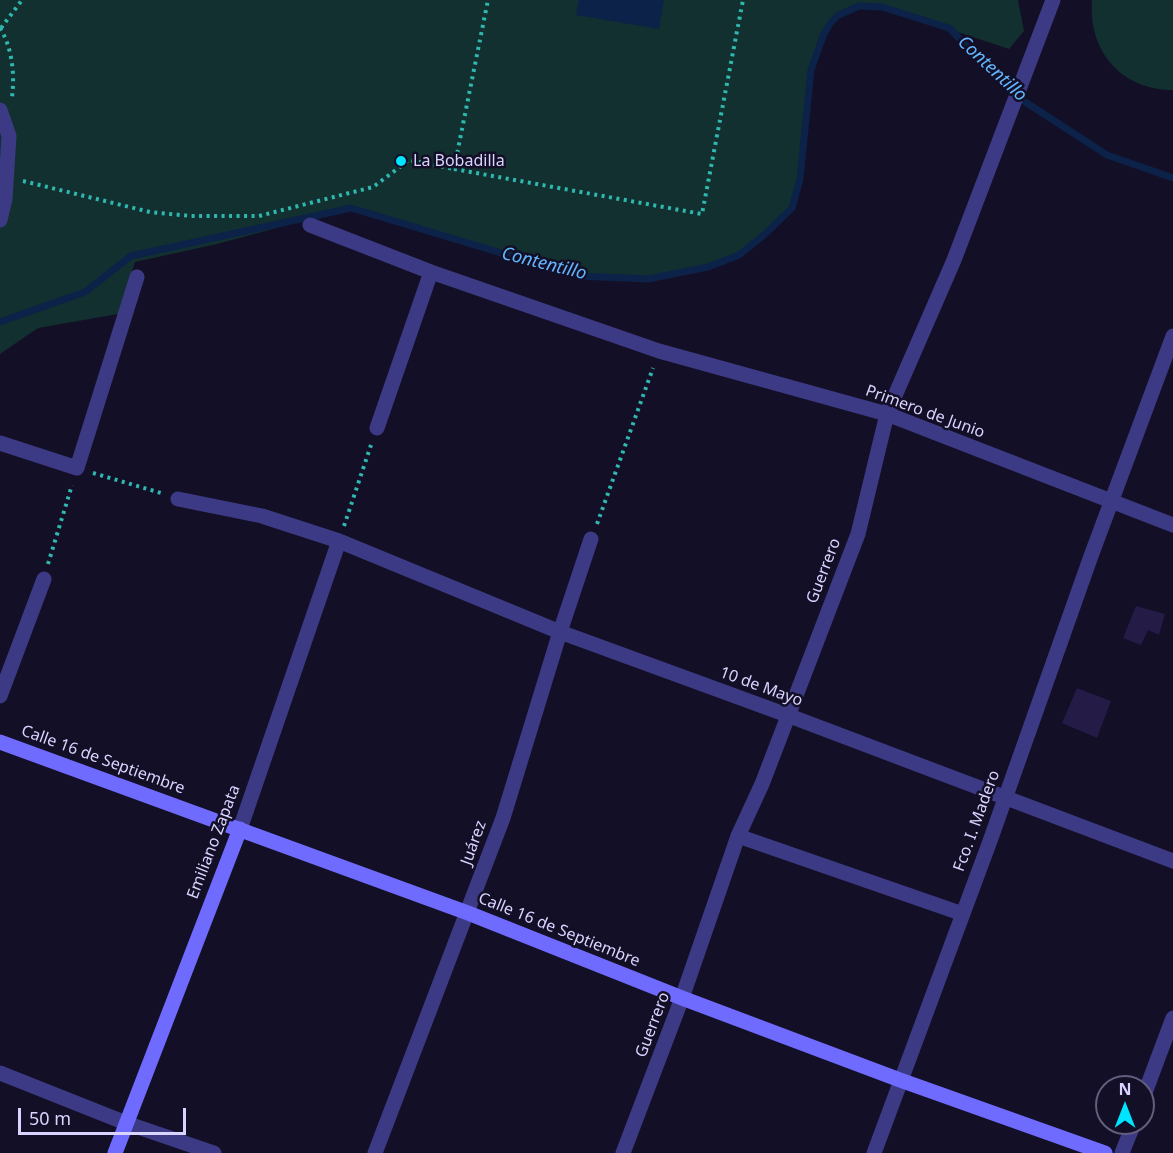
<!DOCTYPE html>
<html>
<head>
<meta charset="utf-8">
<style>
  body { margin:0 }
  #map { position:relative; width:1173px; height:1153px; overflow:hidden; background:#130f26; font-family:"Noto Sans",sans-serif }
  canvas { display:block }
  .north { position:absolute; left:1095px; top:1075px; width:60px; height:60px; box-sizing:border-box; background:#130f26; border:2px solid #625e7d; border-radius:50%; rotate:0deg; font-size:16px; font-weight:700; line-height:24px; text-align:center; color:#d9d4ff }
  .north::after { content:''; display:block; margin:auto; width:21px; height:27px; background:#00e5ff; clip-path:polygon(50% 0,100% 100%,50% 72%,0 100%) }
  .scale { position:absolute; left:18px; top:1108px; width:168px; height:27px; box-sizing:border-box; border:3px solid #d9d4ff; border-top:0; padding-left:8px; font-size:18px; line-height:21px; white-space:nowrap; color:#d9d4ff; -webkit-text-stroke:4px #130f26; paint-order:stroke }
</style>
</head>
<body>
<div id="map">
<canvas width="1173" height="1153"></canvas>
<div class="north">N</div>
<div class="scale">50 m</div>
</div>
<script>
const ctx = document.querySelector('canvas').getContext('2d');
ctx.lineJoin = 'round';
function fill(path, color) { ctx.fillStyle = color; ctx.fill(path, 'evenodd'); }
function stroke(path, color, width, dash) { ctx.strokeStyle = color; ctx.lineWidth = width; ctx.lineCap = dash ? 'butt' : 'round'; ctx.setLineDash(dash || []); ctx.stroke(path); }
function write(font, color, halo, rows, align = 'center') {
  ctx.font = font + ' "Noto Sans",sans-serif'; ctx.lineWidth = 5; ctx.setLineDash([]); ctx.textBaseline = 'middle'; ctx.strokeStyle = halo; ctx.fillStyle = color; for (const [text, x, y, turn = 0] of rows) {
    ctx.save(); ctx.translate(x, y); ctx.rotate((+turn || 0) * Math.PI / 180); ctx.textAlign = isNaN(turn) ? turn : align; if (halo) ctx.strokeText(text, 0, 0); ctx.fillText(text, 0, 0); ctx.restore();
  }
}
const green = new Path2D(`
  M0,0H1018L1024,31L1009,49L882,7L859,6L837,16L829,25L823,36L811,70L800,179L792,208L764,235L739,255L708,267L648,279L578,276L351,208L217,244L135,262L118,314L38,328L0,354Z
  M1092,0H1173V90C1121,90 1088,51 1092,0Z`);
const water = new Path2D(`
  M579,0H664L659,29L576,15Z`);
const stream = new Path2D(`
  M0,322L85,292L131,256L351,208L578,276L648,279L708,267L739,255L764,235L792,208L800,179L811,70L823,36L829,25L837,16L859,6L882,7L949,28L1016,96L1107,155L1173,178`);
const building = new Path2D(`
  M1136,606L1165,614L1159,635L1148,630L1141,645L1123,638Z
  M1077,688L1111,701L1097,738L1062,723Z`);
const path = new Path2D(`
  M0,28C12,47 15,74 12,97
  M1,28L22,0
  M454,169L702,214L743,0
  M23,181L150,212L191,216H259L373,187L409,160L454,169L488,0
  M93,473L161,493
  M597,524L653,368
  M344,526L371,445
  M48,564L72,485`);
const street = new Path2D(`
  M0,110L9,136L5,199L0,220
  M310,225L431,272L659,351L887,414L1173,525
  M377,428L431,272
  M0,443L77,468L137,277
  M178,499L262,516L339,541L560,632L787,715L1173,861
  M0,696L44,579
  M240,829L339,541
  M738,836L963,914
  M0,1073L126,1123L214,1153
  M1143,1098L1173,1018
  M375,1153L503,818L560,632L591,539
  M623,1153L682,998L738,836L762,784L858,534L887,414L954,260L1053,0
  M874,1153L990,841L1091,556L1173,336
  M1122,1153L1134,1123`);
const secondary = new Path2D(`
  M0,742L468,913L682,998L900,1080L1105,1153
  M115,1153L240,829`);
const markers = [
  [401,161,6,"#00e5ff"]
];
const poiNames = [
  ["La Bobadilla",413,161]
];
const streetNames = [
  ["Primero de Junio",925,412,20],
  ["Guerrero",824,571,-69],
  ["10 de Mayo",761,687,20],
  ["Calle 16 de Septiembre",103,760,20],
  ["Fco. I. Madero",977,821,-70],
  ["Emiliano Zapata",214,842,-69],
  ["Juárez",474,843,-70],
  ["Calle 16 de Septiembre",559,930,22],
  ["Guerrero",653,1025,-69]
];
const waterNames = [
  ["Contentillo",992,69,43],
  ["Contentillo",544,264,14]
];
fill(green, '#12302f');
fill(water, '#0c2248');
stroke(stream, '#0c2248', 7);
fill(building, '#241b47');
stroke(path, '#2fb8b0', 4, [3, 4.5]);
stroke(street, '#3d3a85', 15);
stroke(secondary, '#6f6bff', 15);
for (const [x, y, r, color] of markers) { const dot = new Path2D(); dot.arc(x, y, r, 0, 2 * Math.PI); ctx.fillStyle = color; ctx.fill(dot); stroke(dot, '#130f26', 2); }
write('16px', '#d9d4ff', '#130f26', poiNames, 'left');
write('16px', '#d9d4ff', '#130f26', streetNames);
write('italic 18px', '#62b6ff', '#130f26', waterNames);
</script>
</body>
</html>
